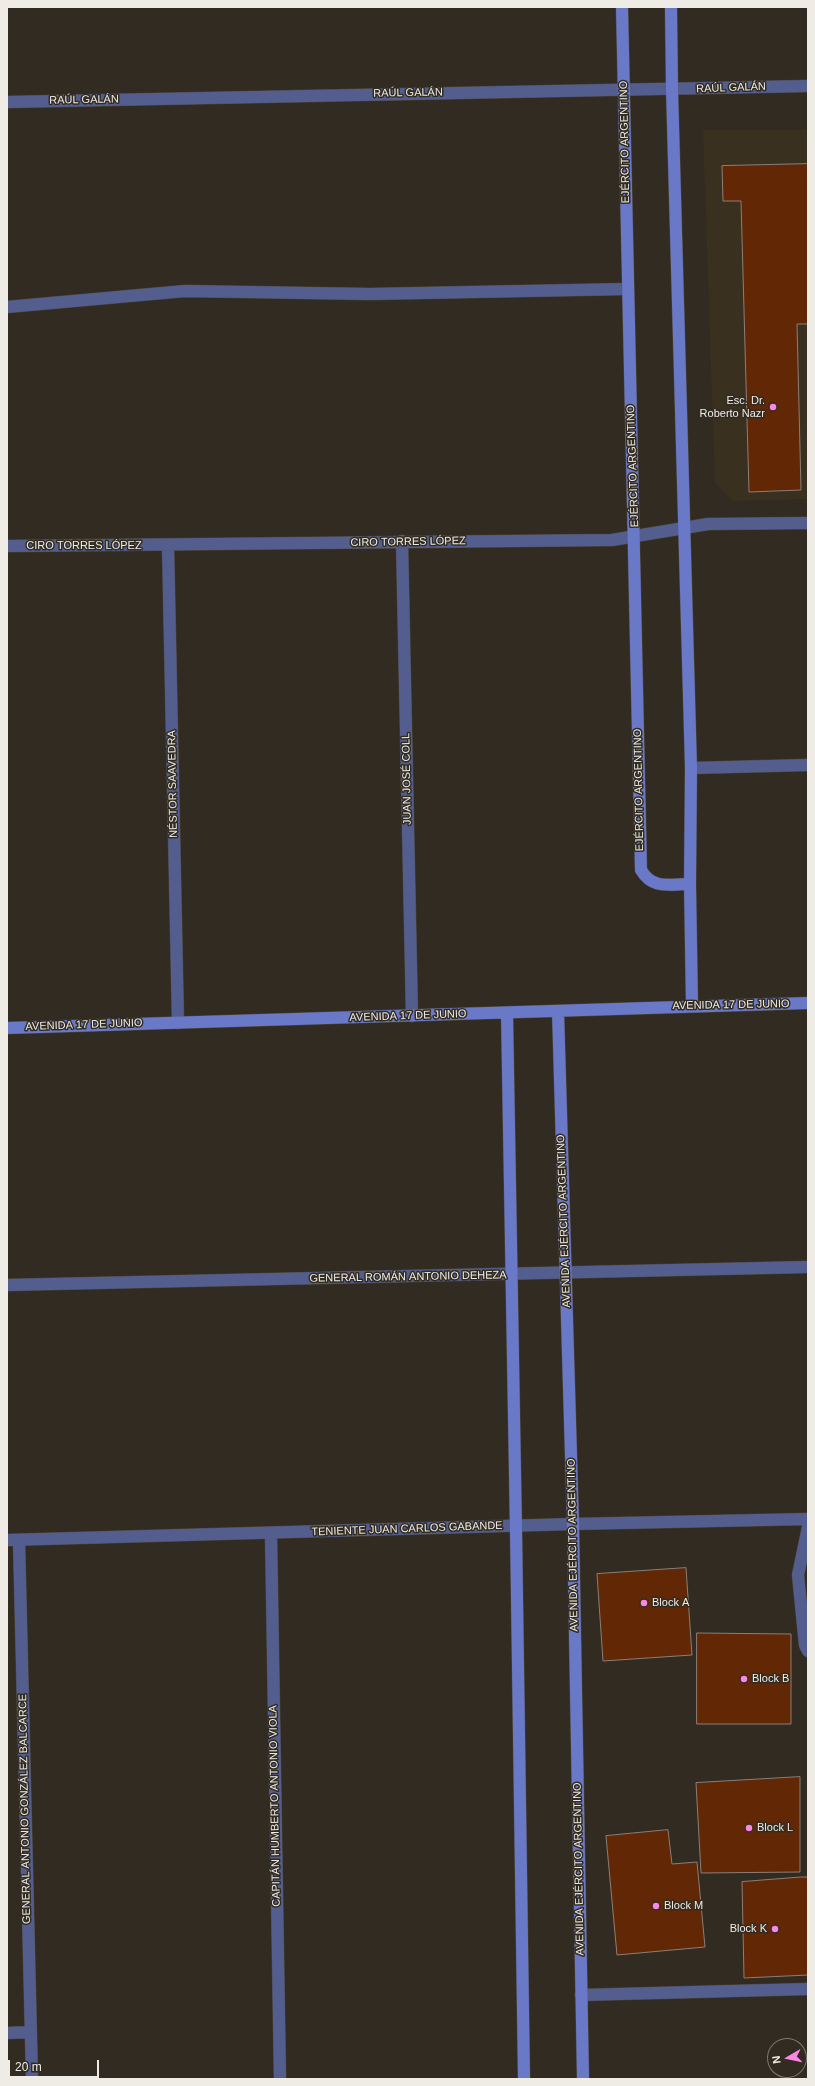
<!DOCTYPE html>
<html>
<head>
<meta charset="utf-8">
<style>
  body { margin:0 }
  #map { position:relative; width:815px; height:2086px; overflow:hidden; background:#312b21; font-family:Helvetica,sans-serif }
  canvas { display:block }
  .frame { position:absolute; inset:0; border:8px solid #efece5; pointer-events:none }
  .north { position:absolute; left:767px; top:2038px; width:40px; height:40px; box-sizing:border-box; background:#312b21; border:1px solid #7d786f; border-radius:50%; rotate:261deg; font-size:11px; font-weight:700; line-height:16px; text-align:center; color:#efece5 }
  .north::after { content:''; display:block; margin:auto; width:14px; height:18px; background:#fc86e4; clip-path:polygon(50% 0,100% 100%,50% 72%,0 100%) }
  .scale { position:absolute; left:8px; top:2060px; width:91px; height:18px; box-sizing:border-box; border:2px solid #efece5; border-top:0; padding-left:5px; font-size:12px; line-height:14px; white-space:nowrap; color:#efece5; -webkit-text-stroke:3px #312b21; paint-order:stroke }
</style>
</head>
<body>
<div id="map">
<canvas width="815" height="2086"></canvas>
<div class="frame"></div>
<div class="north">N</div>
<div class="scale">20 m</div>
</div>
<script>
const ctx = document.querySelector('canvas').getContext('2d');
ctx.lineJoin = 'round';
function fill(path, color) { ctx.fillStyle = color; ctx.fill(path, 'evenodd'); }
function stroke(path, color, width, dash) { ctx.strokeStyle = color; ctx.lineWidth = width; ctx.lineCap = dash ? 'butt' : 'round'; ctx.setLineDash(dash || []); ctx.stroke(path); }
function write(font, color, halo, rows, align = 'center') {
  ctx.font = font + ' Helvetica,sans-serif'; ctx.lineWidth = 3; ctx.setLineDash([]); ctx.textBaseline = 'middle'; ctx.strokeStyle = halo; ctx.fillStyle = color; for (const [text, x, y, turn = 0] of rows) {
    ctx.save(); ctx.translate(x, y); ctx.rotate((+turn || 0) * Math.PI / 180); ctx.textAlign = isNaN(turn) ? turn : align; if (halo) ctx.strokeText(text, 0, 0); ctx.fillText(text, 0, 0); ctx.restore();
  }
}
const built = new Path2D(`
  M703,130H808V499L733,501L715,483Z`);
const building = new Path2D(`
  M808,164V324H797L801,490L749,492L741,201H723L722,166Z
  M686,1568L692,1655L603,1661L597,1574Z
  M697,1633L791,1634V1724H697Z
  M800,1777V1872L701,1873L696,1783Z
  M668,1830L672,1864L697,1862L705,1947L617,1955L606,1836Z
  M801,1877H808V1975L744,1978L742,1882Z`);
const street = new Path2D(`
  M7,102L808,86
  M7,307L185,291L370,294L627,289
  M402,541L412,1016
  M168,545L178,1023
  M7,546L612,540L708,524L808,523
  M691,768L808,765
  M7,1285L808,1267
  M808,1527L798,1575L805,1645L808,1651
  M271,1533L280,2079
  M7,1540L573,1524L808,1519
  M19,1540L32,2079
  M581,1995L808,1989
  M7,2033L31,2032`);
const secondary = new Path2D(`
  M622,7L641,870C653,890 669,884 690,884
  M671,7L672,89L691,768L690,884L692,1006
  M558,1011L573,1524L583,2079
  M507,1013C515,1368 518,1724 524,2079
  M7,1028L808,1003`);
const markers = [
  [773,407,4,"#fc86e4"],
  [644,1603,4,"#fc86e4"],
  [744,1679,4,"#fc86e4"],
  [749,1828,4,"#fc86e4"],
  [656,1906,4,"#fc86e4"],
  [775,1929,4,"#fc86e4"]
];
const streetNames = [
  ["RAÚL GALÁN",731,88,-2],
  ["RAÚL GALÁN",408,93,-1],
  ["RAÚL GALÁN",84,100,-1],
  ["EJÉRCITO ARGENTINO",625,142,-91],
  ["EJÉRCITO ARGENTINO",633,466,-92],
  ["CIRO TORRES LÓPEZ",408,542,-1],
  ["CIRO TORRES LÓPEZ",84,546],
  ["JUAN JOSÉ COLL",407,779,-91],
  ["NÉSTOR SAAVEDRA",173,784,-91],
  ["EJÉRCITO ARGENTINO",639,790,-91],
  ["AVENIDA 17 DE JUNIO",731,1005,-1],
  ["AVENIDA 17 DE JUNIO",408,1016,-2],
  ["AVENIDA 17 DE JUNIO",84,1025,-2],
  ["AVENIDA EJÉRCITO ARGENTINO",564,1221,-92],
  ["GENERAL ROMÁN ANTONIO DEHEZA",408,1277,-1],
  ["TENIENTE JUAN CARLOS GABANDE",407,1529,-2],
  ["AVENIDA EJÉRCITO ARGENTINO",573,1545,-91],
  ["CAPITÁN HUMBERTO ANTONIO VIOLA",275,1806,-91],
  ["GENERAL ANTONIO GONZÁLEZ BALCARCE",25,1809,-91],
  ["AVENIDA EJÉRCITO ARGENTINO",579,1869,-91]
];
const poiNames = [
  ["Esc. Dr.",765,401,"right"],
  ["Roberto Nazr",765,414,"right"],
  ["Block A",652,1603],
  ["Block B",752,1679],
  ["Block L",757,1828],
  ["Block M",664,1906],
  ["Block K",767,1929,"right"]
];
fill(built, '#3a3020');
fill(building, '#622806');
stroke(building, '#8c7e77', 1);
stroke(street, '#4c463c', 13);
stroke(secondary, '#4c463c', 13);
stroke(street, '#535e8f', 12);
stroke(secondary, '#6978c7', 12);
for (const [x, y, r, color] of markers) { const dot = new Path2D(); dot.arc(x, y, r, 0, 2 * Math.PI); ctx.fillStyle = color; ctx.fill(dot); stroke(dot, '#312b21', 1.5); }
write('11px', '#efece5', '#312b21', streetNames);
write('11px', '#efece5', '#312b21', poiNames, 'left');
</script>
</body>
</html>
